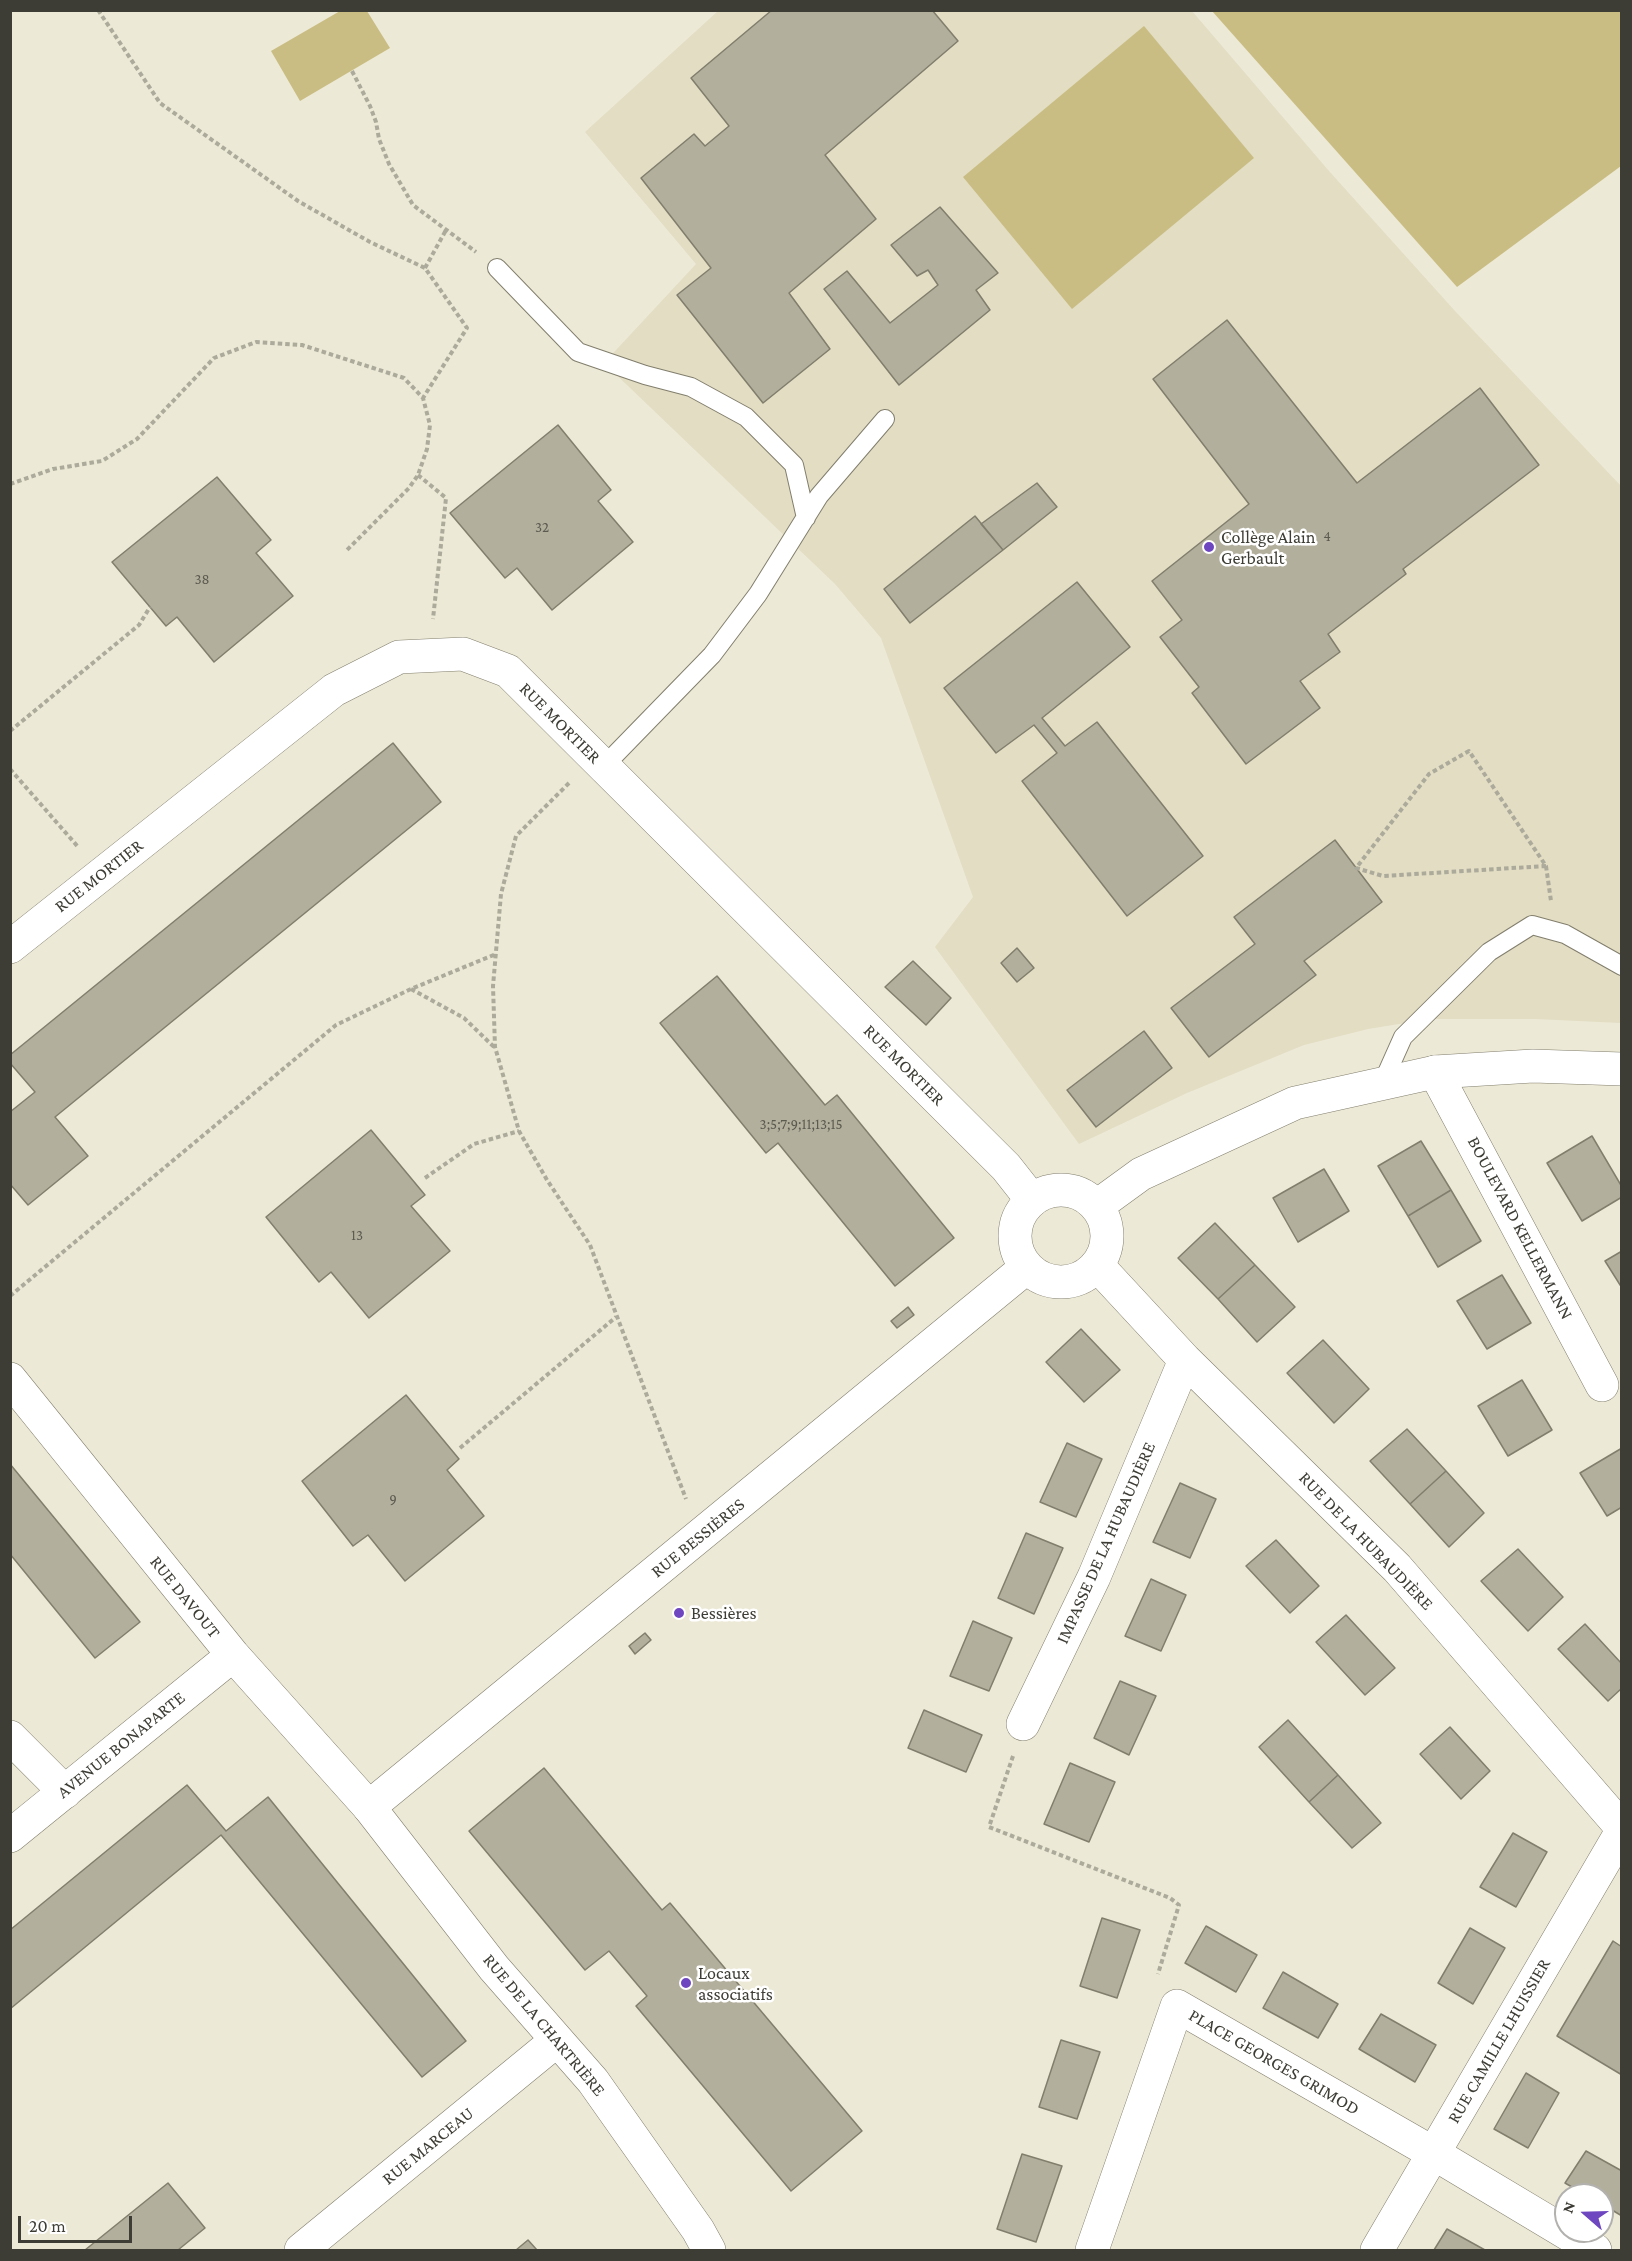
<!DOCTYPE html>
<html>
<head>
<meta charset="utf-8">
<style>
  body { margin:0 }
  #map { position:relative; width:1632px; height:2261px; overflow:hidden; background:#ece9d6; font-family:"Crimson Pro",serif }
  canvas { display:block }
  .frame { position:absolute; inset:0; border:12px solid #3e3d35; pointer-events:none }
  .north { position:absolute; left:1554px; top:2183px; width:60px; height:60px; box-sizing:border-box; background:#fff; border:2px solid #b2b1ae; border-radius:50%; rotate:290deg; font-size:16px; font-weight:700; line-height:24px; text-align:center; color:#3e3d35 }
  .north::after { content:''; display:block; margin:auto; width:21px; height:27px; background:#6e46bf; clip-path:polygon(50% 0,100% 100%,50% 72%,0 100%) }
  .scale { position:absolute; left:18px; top:2216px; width:114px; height:27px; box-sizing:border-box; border:3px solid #3e3d35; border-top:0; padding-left:8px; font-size:18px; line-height:21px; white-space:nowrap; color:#3e3d35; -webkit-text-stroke:4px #fff; paint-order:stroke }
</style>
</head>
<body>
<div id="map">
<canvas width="1632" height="2261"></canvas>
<div class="frame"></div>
<div class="north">N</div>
<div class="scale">20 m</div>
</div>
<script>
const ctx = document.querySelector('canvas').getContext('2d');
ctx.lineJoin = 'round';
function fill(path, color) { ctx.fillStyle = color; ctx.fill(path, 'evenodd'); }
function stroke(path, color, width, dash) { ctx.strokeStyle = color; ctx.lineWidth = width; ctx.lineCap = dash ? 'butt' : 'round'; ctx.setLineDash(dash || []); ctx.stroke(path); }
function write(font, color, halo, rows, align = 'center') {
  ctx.font = font + ' "Crimson Pro",serif'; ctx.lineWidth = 5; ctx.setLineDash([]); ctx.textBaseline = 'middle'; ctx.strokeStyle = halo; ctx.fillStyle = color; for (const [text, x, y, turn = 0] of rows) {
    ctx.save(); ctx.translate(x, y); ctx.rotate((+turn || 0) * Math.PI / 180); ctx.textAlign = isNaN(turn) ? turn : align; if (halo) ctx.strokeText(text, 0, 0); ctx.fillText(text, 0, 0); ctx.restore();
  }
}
const built = new Path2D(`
  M718,11H1192L1329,171L1455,311L1621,486V1023L1535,1019H1430L1368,1029L1304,1045L1187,1093L1079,1144L935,947L973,897L881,638L835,584L604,363L696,264L585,132Z`);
const green = new Path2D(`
  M340,11H367L390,48L300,101L271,51Z
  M1212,11H1621V166L1457,287Z
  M1144,26L1254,158L1072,309L963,177Z`);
const building = new Path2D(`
  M772,10H932L958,41L825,155L876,219L789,293L830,349L763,403L677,295L711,268L641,178L694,134L705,146L729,126L691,78Z
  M940,207L998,273L976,290L990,310L899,385L824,289L847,271L890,323L938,285L928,270L917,276L891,245Z
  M1227,320L1357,483L1480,388L1539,465L1403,569L1406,574L1328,634L1340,652L1300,681L1320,708L1246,764L1192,693L1199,687L1160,637L1182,620L1152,581L1249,504L1153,379Z
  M558,425L611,490L598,501L633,542L552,610L517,568L505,578L450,513Z
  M217,477L271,540L256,553L293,596L214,662L177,617L166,626L112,562Z
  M1037,483L1057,507L1003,550L981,524Z
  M975,516L1003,550L910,623L884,589Z
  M1077,582L1130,647L1042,718L1065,746L1097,722L1203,856L1127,916L1022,781L1057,753L1034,725L996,753L944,688Z
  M393,743L441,802L55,1117L88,1156L28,1205L10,1184V1112L35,1092L10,1063V1055Z
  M1335,840L1382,902L1304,961L1316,975L1209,1057L1171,1008L1255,944L1234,917Z
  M1017,948L1034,968L1017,982L1001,963Z
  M913,961L951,998L926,1025L885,987Z
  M717,976L825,1105L837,1095L954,1238L895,1286L778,1143L766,1153L660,1023Z
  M1144,1031L1172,1068L1096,1127L1067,1090Z
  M371,1130L425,1195L411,1206L450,1251L369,1318L331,1272L319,1282L266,1217Z
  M1592,1136L1622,1187V1197L1582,1221L1547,1163Z
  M1421,1141L1451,1190L1408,1216L1378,1166Z
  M1324,1169L1349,1211L1298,1242L1273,1198Z
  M1451,1190L1481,1241L1438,1267L1408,1216Z
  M1215,1223L1255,1265L1218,1299L1178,1258Z
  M1622,1251V1288L1605,1261Z
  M1255,1265L1295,1307L1257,1342L1218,1299Z
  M1502,1275L1531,1323L1487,1349L1457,1301Z
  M908,1307L914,1315L897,1328L891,1321Z
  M1081,1329L1120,1370L1084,1402L1046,1362Z
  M1323,1340L1369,1389L1334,1423L1287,1373Z
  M1522,1380L1552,1430L1508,1456L1478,1406Z
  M406,1395L459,1459L447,1470L484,1516L405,1581L368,1535L353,1546L302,1481Z
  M1407,1429L1446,1471L1410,1504L1370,1461Z
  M1067,1443L1102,1459L1076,1517L1040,1502Z
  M1622,1448V1507L1607,1516L1580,1473Z
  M10,1464L140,1622L95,1658L10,1554Z
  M1446,1471L1484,1513L1449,1547L1410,1504Z
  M1180,1483L1216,1499L1190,1558L1153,1542Z
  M1026,1533L1063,1548L1034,1614L998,1598Z
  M1276,1540L1319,1586L1290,1613L1246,1566Z
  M1518,1549L1563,1597L1528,1631L1481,1581Z
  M1151,1579L1186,1595L1161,1651L1125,1636Z
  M1346,1615L1395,1668L1365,1695L1316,1642Z
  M973,1621L1012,1638L989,1691L950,1676Z
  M1585,1624L1622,1664V1688L1608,1701L1558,1649Z
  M645,1633L651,1640L635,1654L629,1646Z
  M1120,1681L1156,1696L1129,1755L1094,1738Z
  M924,1710L982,1735L966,1772L908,1748Z
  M1288,1720L1338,1775L1309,1802L1259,1747Z
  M1450,1727L1490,1771L1461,1799L1420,1754Z
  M1070,1763L1115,1782L1089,1842L1044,1824Z
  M544,1768L662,1910L670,1903L862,2131L791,2191L636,2006L647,1996L609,1951L585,1970L469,1831Z
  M1338,1775L1381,1823L1352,1848L1309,1802Z
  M187,1785L226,1831L268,1797L466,2041L422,2077L221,1835L10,2009V1930Z
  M1513,1833L1547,1852L1516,1907L1480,1887Z
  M1102,1918L1140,1930L1117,1998L1080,1986Z
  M1206,1926L1257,1955L1236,1992L1185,1963Z
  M1470,1928L1505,1948L1473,2004L1438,1983Z
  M1613,1941L1622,1947V2075L1557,2036Z
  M1283,1972L1338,2004L1318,2038L1263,2008Z
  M1381,2014L1436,2045L1415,2082L1359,2049Z
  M1061,2040L1100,2052L1077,2119L1039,2107Z
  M1526,2073L1559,2093L1528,2148L1494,2129Z
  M1586,2151L1622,2171V2216L1602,2204V2195H1586L1565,2183Z
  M1022,2154L1062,2166L1036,2242L997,2229Z
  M168,2183L205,2228L178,2250H85Z
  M1447,2229L1485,2250H1434Z
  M528,2240L537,2250H516Z`);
const path = new Path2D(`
  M98,10L160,103L298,201L370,242L425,268L467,328L423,398
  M352,71L370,106L376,122L379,139L389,164L413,205L476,252
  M425,268L446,230
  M418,475L446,498L433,619
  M10,484L53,469L102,461L137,439L214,358L256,342L302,345L404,378L423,398L430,425L427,449L418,475L409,488L347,550
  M10,731L139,625L150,607
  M10,769L79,848
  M569,783L516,836L501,894L493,986L495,1047L519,1131L547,1180L590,1245L686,1499
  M1546,866L1383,876L1356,868L1429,774L1469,751L1546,866L1551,901
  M411,989L464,1018L494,1047
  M425,1178L474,1144L519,1131
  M10,1296L336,1025L411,989L496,954
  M460,1448L616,1317
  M1013,1756L989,1827L1170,1898L1179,1905L1158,1974`);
const lane = new Path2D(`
  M497,268L578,352L645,375L691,387L746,417L794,465L806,518
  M604,766L712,655L758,594L819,496L885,419
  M1382,1084L1403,1037L1489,952L1532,925L1565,934L1622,966`);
const street = new Path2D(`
  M10,947L334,690L399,657L463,654L508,671L1006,1167L1032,1200
  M1435,1072L1602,1385
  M1097,1265L1185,1360L1397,1568L1622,1828
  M1023,1724L1094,1577L1185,1360
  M10,1737L65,1792
  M369,1807L494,1968L593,2081L698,2230L709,2250
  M301,2250L556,2041
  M1092,2250L1177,2006L1433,2153L1595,2250
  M1377,2250L1622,1831`);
const secondary = new Path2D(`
  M1015 1236a46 46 0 1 1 92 0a46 46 0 1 1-92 0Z
  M1097,1206L1141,1174L1295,1103L1435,1072L1533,1066L1622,1069
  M10,1379L233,1655L369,1807L1027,1267
  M10,1836L233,1655`);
const markers = [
  [1209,547,6,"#6e46bf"],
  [679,1613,6,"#6e46bf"],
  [686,1983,6,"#6e46bf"]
];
const numberNames = [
  ["32",542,527],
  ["4",1327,536],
  ["38",202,579],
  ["3;5;7;9;11;13;15",801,1124],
  ["13",357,1235],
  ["9",393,1499]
];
const poiNames = [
  ["Collège Alain",1221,537],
  ["Gerbault",1221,558],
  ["Bessières",691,1613],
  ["Locaux",698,1973],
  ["associatifs",698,1994]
];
const streetNames = [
  ["RUE MORTIER",560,723,45],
  ["RUE MORTIER",99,876,-38],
  ["RUE MORTIER",904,1065,45],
  ["BOULEVARD KELLERMANN",1520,1228,62],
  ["RUE BESSIÈRES",698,1538,-39],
  ["RUE DE LA HUBAUDIÈRE",1366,1541,46],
  ["IMPASSE DE LA HUBAUDIÈRE",1106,1543,-66],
  ["RUE DAVOUT",185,1597,51],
  ["AVENUE BONAPARTE",121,1745,-39],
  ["RUE DE LA CHARTRIÈRE",544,2025,50],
  ["RUE CAMILLE LHUISSIER",1499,2041,-60],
  ["PLACE GEORGES GRIMOD",1274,2062,30],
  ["RUE MARCEAU",428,2146,-39]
];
fill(built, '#e2ddc3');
fill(green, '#cabd83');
fill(building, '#b3af9d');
stroke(building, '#817e6d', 1.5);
stroke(lane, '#827e6d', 20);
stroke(street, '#827e6d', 34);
stroke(secondary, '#827e6d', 34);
stroke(path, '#acaa9b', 4, [4.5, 3]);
stroke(lane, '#fff', 18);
stroke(street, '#fff', 33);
stroke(secondary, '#fff', 33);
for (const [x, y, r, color] of markers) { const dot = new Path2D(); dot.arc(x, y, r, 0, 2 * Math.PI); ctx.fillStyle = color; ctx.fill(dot); stroke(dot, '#fff', 2); }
write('15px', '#5b5a4f', null, numberNames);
write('18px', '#3e3d35', '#fff', poiNames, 'left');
write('18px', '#3e3d35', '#fff', streetNames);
</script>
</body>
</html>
